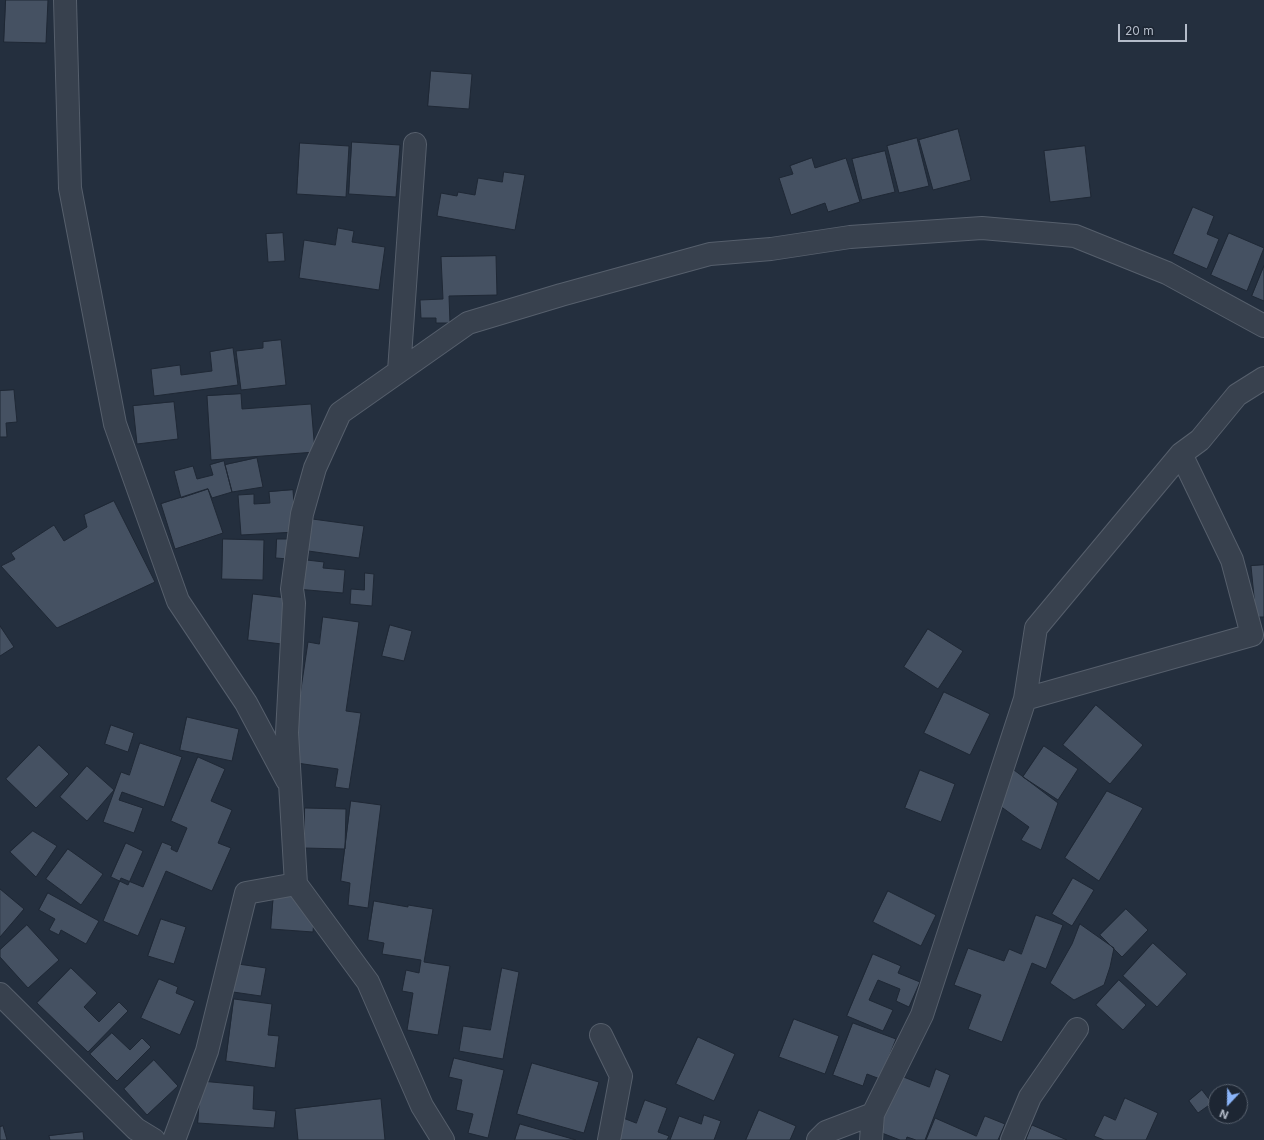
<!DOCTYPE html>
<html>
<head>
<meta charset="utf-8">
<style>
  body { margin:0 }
  #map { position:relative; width:1264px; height:1140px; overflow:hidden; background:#242f3e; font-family:Inter,sans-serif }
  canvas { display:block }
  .north { position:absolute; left:1208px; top:1084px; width:40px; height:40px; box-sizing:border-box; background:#1d2633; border:1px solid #59626f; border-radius:50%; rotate:202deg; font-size:11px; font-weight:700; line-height:16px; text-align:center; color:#b4bcc9 }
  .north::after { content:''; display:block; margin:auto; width:14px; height:18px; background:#8ab4f8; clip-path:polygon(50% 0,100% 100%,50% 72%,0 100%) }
  .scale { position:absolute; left:1118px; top:24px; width:69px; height:18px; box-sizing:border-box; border:2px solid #b4bcc9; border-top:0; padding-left:5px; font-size:12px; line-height:14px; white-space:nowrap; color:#b4bcc9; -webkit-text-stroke:3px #1d2633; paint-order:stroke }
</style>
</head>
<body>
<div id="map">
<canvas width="1264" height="1140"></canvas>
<div class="north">N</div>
<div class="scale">20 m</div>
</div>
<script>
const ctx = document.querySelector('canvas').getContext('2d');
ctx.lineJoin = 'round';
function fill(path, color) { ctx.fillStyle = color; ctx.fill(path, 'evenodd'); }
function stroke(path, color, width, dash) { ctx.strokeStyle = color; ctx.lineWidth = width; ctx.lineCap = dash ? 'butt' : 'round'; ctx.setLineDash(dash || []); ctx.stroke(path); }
const building = new Path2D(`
  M6,0H48L46,43L4,42Z
  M431,71L472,74L469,109L428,106Z
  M958,129L971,180L933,190L919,140Z
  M917,138L929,186L899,193L887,146Z
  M352,142L400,145L396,197L349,194Z
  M300,143L349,146L346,197L297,194Z
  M1085,146L1091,197L1050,202L1044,151Z
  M885,151L895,192L862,200L852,159Z
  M812,158L815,168L846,158L860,202L828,212L825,203L791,215L779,178L793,174L790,166Z
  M504,172L525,175L515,230L437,216L441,193L457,196L458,192L475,195L478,178L502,182Z
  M1193,207L1214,216L1207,234L1219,239L1207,269L1173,254Z
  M338,228L354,231L352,242L385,247L379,290L299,278L304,240L335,245Z
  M283,233L285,261L268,262L266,234Z
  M1229,233L1264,248L1247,291L1211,275Z
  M496,256L497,295L449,296L450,323H436V318H421L420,300L443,299L441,257Z
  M1264,266V301L1252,296Z
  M281,340L286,385L241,390L236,351L263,348V342Z
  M233,348L238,385L154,396L151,369L180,365L181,375L212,371L210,352Z
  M14,390L17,422L6,423L7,437H0V391Z
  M241,394L242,409L311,404L315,452L211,460L207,396Z
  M174,402L178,439L137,444L133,406Z
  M257,458L263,487L232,492L225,465Z
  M224,461L232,492L212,498L208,489L181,498L174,471L193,466L197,479L213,475L210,465Z
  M208,489L223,533L175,549L161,504Z
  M293,490L296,532L241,535L238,495L254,494V504L270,503L269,492Z
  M114,501L155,582L57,628L1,566L15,559L11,553L54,525L64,541L87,527L84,515Z
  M305,518L364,526L359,558L301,550Z
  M223,539L264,540L263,580L222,579Z
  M277,539H289L288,559L276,558Z
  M298,559L324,562L323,568L345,570L343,593L296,589Z
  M1264,565V617H1256L1251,566Z
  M365,573L374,574L372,606L350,604L351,589L364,590Z
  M253,594L287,598L282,644L248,640Z
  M323,617L359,622L346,711L361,713L349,789L335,787L338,769L290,762L308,642L319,644Z
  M390,625L412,631L404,661L382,656Z
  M0,626L14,647L0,656Z
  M928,629L963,651L938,689L904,667Z
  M944,692L990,714L970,755L924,733Z
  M1096,705L1143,745L1110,784L1063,745Z
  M187,717L239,729L232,761L180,750Z
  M111,725L134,733L128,752L105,744Z
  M140,743L182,757L164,807L122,792L119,800L143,808L134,833L103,822L121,772L129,775Z
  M39,745L69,774L36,808L6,779Z
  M1044,746L1078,769L1058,800L1023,777Z
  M198,757L225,769L211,801L232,810L218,843L231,848L212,891L166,871L138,936L103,921L121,878L143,887L162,842L172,846L171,849L177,852L187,828L171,821Z
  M87,766L114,790L87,821L60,797Z
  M920,770L955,784L941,822L905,808Z
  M1014,770L1058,803L1041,850L1021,840L1029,827L996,803Z
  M1107,791L1143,808L1099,881L1065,858Z
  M351,801L381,805L368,908L348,905L350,883L341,881Z
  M305,808L346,809L345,849L304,848Z
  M33,831L57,846L36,877L10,852Z
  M126,843L143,851L128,885L111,877Z
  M68,849L103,874L81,905L46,879Z
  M1073,878L1094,890L1072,926L1052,914Z
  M0,889L24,909L0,937Z
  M274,891L316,895L313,932L271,929Z
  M888,891L936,915L921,946L873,922Z
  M48,893L99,921L86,944L61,930L59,935L49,930L55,919L39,910Z
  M374,901L408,907V905L433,909L424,962L450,966L438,1035L407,1030L413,993L402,991L406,970L419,973L421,960L382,954L384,943L368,940Z
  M1126,909L1148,930L1122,957L1100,935Z
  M1036,915L1063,925L1046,969L1032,963L1002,1042L968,1029L981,995L954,985L968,948L1004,961L1009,949L1021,954Z
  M161,919L186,927L174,964L148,956Z
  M1080,924L1114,948L1110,967L1104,985L1074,1000L1050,983L1072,944Z
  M27,925L59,960L28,988L0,957V950Z
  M1153,943L1187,974L1157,1007L1123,976Z
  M873,954L901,966L898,973L920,982L909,1007L896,1001L900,989L878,980L869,1000L893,1010L883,1031L847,1016Z
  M238,964L266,968L261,996L233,992Z
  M71,968L97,993L84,1007L99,1022L119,1002L128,1011L88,1052L37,1003Z
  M502,968L519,972L503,1059L459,1051L463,1026L490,1030Z
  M159,979L178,987L176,993L195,1001L180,1035L141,1018Z
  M1119,980L1146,1005L1123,1030L1096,1005Z
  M234,999L272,1004L268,1035L279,1036L275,1068L226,1061Z
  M794,1019L839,1036L825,1074L779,1057Z
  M853,1023L896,1039L880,1079L867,1074L863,1086L833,1075Z
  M112,1033L130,1050L142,1038L151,1047L117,1081L90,1054Z
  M698,1037L735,1054L714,1101L676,1084Z
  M454,1058L504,1070L488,1138L468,1133L473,1114L456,1110L462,1080L449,1077Z
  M154,1060L178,1086L147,1115L124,1089Z
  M532,1063L599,1082L584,1133L517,1114Z
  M936,1069L950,1075L925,1140H916L907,1137L906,1140H900L874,1130L901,1076L929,1087Z
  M201,1081L254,1086L253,1109L276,1111L274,1128L198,1123Z
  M1202,1090L1212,1103L1198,1113L1189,1101Z
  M1125,1098L1158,1113L1146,1140H1104L1094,1136L1104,1115L1115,1120Z
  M381,1099L385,1140H298L295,1109Z
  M645,1100L667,1108L658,1132L669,1136L667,1140H609L618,1116L636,1123Z
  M759,1110L796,1126L790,1140H746Z
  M704,1115L721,1121L714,1140H670L679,1116L701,1124Z
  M985,1116L1005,1124L998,1140H926L935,1118L976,1136Z
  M520,1124L576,1140H515Z
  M1032,1125L1067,1140H1026Z
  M3,1126L7,1140H0V1127Z
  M83,1132L84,1140H50L49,1136Z`);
const minor = new Path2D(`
  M65,0L70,188L115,424L178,601L246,703L287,780
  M399,371L415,144
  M1025,699L1252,635L1232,560L1181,454
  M0,994L136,1129L154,1140
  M601,1035L621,1076L609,1140
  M174,1140L207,1051L246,893L296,884
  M443,1140L422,1106L368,982L296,884L287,733L294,603L292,589L302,514L315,468L340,413L468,323L561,295L710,254L771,249L850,237L982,228L1075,236L1167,273L1264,326
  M818,1140L826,1132L873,1114
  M871,1140L873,1114L922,1015L1025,699L1036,628L1181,454L1200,440L1237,395L1264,378
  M1012,1140L1030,1097L1077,1029`);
fill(building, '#455162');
stroke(building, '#1f2835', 1);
stroke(minor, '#565f6c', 24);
stroke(minor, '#38414e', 22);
</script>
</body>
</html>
